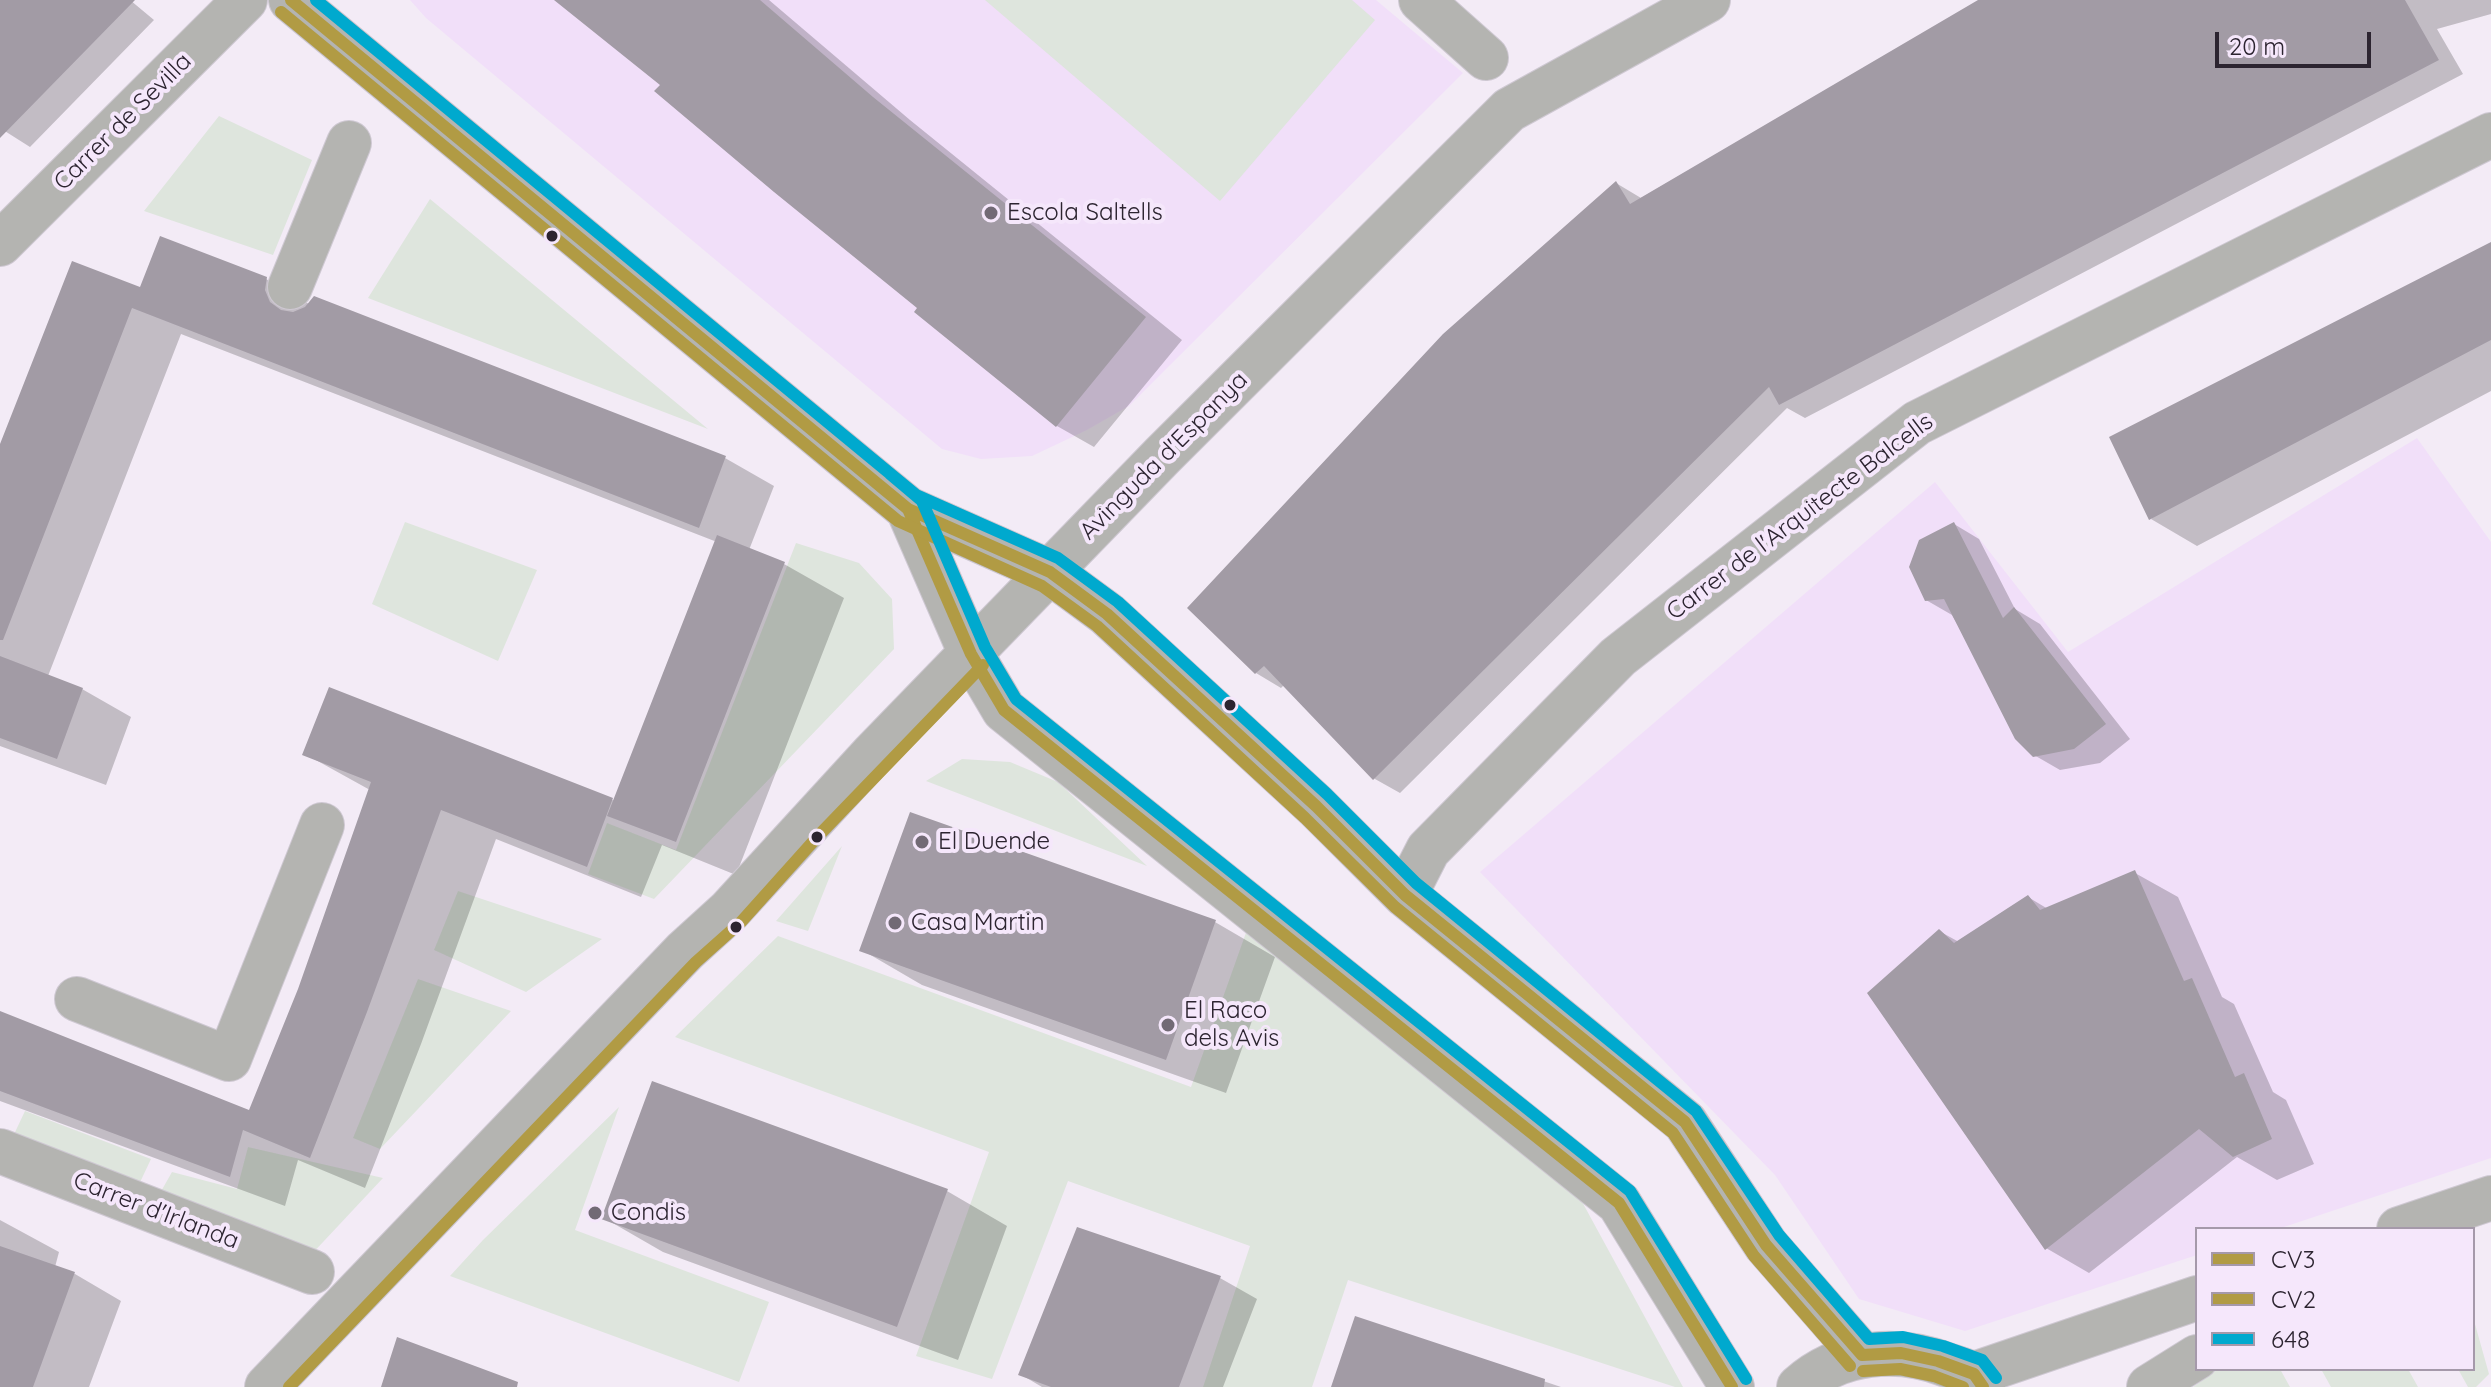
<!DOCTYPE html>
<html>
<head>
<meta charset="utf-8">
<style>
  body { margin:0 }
  #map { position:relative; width:2491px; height:1387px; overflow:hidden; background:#f3ebf6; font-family:Quicksand,sans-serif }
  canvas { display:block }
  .legend { position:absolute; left:2195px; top:1227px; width:280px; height:144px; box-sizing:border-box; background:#f5e7fb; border:2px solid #a599aa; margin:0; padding:10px 14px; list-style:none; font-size:24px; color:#2c2430 }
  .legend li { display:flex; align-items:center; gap:16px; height:40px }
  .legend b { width:40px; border:2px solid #a599aa }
  .scale { position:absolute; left:2215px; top:32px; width:156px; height:36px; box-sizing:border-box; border:4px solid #2c2430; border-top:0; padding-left:10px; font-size:24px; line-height:28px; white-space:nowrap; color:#2c2430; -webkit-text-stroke:6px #f5e7fb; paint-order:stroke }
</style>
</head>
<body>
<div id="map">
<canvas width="2491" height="1387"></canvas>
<ul class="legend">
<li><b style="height:10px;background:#b19b44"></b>CV3</li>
<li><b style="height:10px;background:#b19b44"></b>CV2</li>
<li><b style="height:10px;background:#00a9ce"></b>648</li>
</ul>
<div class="scale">20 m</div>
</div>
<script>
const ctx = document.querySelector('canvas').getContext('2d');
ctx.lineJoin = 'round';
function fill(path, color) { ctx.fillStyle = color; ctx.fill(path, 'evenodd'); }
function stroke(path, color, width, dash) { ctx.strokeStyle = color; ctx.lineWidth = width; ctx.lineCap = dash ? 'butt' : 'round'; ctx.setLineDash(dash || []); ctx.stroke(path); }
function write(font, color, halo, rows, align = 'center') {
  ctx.font = font + ' Quicksand,sans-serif'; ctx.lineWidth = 8; ctx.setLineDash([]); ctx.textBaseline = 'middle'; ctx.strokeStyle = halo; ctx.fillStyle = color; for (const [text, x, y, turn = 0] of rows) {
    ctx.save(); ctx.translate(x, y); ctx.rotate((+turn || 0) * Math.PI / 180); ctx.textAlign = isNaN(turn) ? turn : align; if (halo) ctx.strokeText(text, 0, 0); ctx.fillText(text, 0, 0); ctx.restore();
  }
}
const built = new Path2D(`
  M410,0H1376L1463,73L1129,406L1087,430L1032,456L981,459L942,449L426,18Z
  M2417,438L2491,542V1158L2278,1229H2197V1255L1965,1331L1859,1299L1775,1175L1480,872L1935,482L2068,652Z`);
const green = new Path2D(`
  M985,0H1352L1375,20L1220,201Z
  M219,116L312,160L273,255L144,211Z
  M430,199L708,429L368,298Z
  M405,522L537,570L498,661L372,604Z
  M796,543L859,563L892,599L894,649L654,899L588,874L607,823L676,850Z
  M962,759L1010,762L1058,782L1147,866L926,781Z
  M842,846L808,931L776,921Z
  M458,891L602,939L526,992L434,950Z
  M1248,927L1580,1198L1683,1387H1675L1348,1280L1312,1387H1203L1250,1246L1068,1181L992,1379L916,1356L989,1152L675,1037L778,936L1191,1087Z
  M418,979L511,1011L380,1149L353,1138Z
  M619,1107L575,1230L769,1302L739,1382L450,1276L483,1240Z
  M25,1111L151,1159L134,1195L9,1145Z
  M248,1147L383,1178L309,1257L155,1202L172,1172L237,1189Z
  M2473,1317L2489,1374L2476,1387H2468L2458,1369H2473Z
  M2218,1369H2280L2290,1387H2193Z
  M2321,1369H2408L2418,1387H2331Z`);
const shadow = new Path2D(`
  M0,0H130L154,20L30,147L0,128Z
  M557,0H769L910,120L1182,340L1094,447L1057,426L917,311L920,308L662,84Z
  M1982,0H2491V14L2437,29L2463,74L1805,418L1787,408L1400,793L1375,779L1285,684L1281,688L1256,673L1616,183L1641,198Z
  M2491,244V391L2197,546L2151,519Z
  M266,279L309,304L314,298L725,458L774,486L749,550L784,564L844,598L736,875L662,845L641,897L496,839L421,1044L365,1188L298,1160L285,1206L0,1101V1014L250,1113L300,990L370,790L305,754L331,690L615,801L717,542L181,334L48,676L82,689L131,717L106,785L0,746V450L141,290Z
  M1954,524L1979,539L2015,609L2040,624L2130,739L2100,763L2060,770L2034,755L1952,615L1926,600Z
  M2135,873L2178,897L2222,997L2234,1004L2273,1092L2286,1100L2314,1164L2277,1180L2237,1157L2089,1273L2046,1248L1939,931L1959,942L2028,897L2048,909Z
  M1215,922L1275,957L1226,1093L922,985L862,950Z
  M653,1083L947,1191L1007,1226L958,1360L663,1252L604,1218Z
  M0,1220L59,1252L55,1267L75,1274L121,1301L89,1387H0Z
  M1220,1278L1257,1299L1223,1387H1042L1020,1374Z
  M1356,1318L1561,1387H1334Z`);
const building = new Path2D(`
  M0,0H135L0,138Z
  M554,0H760L873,97L1146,317L1056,427L914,312L917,308L774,192L654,91L660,85Z
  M1978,0H2405L2439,60L1779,405L1769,387L1373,780L1264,666L1255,674L1187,608L1443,334L1616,181L1630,204Z
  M160,236L267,277L265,290L270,302L281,310L293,312L305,307L314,296L726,456L699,528L132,308L3,640H0V444L72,261L140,287Z
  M2491,242V340L2149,520L2109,437Z
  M1954,522L2003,618L2014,607L2106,724L2074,749L2033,757L2015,739L1944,599L1925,601L1909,567L1919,540Z
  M717,535L785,562L676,842L607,816Z
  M0,656L83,688L57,759L0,738Z
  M329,687L613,798L587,867L441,810L367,1012L310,1158L243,1130L230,1177L0,1091V1011L249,1110L298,989L371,782L302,755Z
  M910,812L1216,920L1166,1060L859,951Z
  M2135,870L2184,981L2192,978L2235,1077L2244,1073L2272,1139L2233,1157L2199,1129L2045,1250L1867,993L1939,929L1954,943L2028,895L2040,910Z
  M652,1081L948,1189L897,1327L601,1219Z
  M1077,1227L1221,1276L1179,1387H1051L1018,1375Z
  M0,1246L75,1272L33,1387H0Z
  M1355,1316L1545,1379L1544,1387H1331Z
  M397,1337L518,1382L517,1387H381Z`);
const minor = new Path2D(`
  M291,0L908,509L1050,572L1107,614L1316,806L1405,895L1685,1122L1766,1245L1862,1355
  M1421,0L1486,58
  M0,244L245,0
  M290,287L349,143
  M908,509L971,654L1004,710L1619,1203L1732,1387
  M1405,895L1428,850L1618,657L1917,423L2491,135
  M77,999L229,1059L322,825
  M0,1151L312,1272
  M2399,1229L2491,1198
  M1974,1374L2197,1298
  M267,1387L685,951L729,911L872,755L1162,456L1509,110L1708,0
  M1799,1387C1840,1350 1898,1346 1947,1365C1965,1371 1972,1370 1983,1387
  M2149,1387L2197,1357`);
const bus1 = new Path2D(`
  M291,0L908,509L1050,572L1107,614L1316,806L1405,895L1685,1122L1766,1245L1862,1355
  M880,486L908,509L971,654L1004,710L1619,1203L1732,1387
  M1862,1355L1901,1353L1938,1361L1974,1374L1983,1387`);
const bus2 = new Path2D(`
  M281,12L898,521L1042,586L1097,626L1305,818L1395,907L1673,1133L1754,1256L1850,1366
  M1863,1371L1900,1369L1934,1376L1963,1387
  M289,1387L696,962L741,922L819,835L983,665`);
const bus3 = new Path2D(`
  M316,0L916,495L1058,558L1118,602L1327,794L1416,883L1696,1111L1779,1235L1869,1339L1903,1337L1943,1346L1982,1360L1996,1378
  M890,474L922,501L985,647L1016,699L1630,1191L1746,1379`);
const markers = [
  [991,213,8,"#726a75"],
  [552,236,7,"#2c2430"],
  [1230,705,7,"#2c2430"],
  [817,837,7,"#2c2430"],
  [922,842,8,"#726a75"],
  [895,923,8,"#726a75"],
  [736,927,7,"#2c2430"],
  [1168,1025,8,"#726a75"],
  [595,1213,8,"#726a75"]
];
const streetNames = [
  ["Carrer de Sevilla",123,122,-45],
  ["Avinguda d'Espanya",1164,456,-45],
  ["Carrer de l'Arquitecte Balcells",1800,517,-37],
  ["Carrer d'Irlanda",156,1211,21]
];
const poiNames = [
  ["Escola Saltells",1007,213],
  ["El Duende",938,842],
  ["Casa Martin",911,923],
  ["El Raco",1184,1011],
  ["dels Avis",1184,1039],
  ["Condis",611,1213]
];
fill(built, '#f1dff9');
fill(green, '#dee5dd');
fill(shadow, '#0003');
fill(building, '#a29ba5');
stroke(minor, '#cec8d2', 46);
stroke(minor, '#b4b4b1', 44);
stroke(bus1, '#b19b44', 12);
stroke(bus2, '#b19b44', 12);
stroke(bus3, '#00a9ce', 12);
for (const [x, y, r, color] of markers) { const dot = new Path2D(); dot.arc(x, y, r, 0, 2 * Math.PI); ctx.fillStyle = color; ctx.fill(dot); stroke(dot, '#f5e7fb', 3); }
write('24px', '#2c2430', '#f5e7fb', streetNames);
write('24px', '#2c2430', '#f5e7fb', poiNames, 'left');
</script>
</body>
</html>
